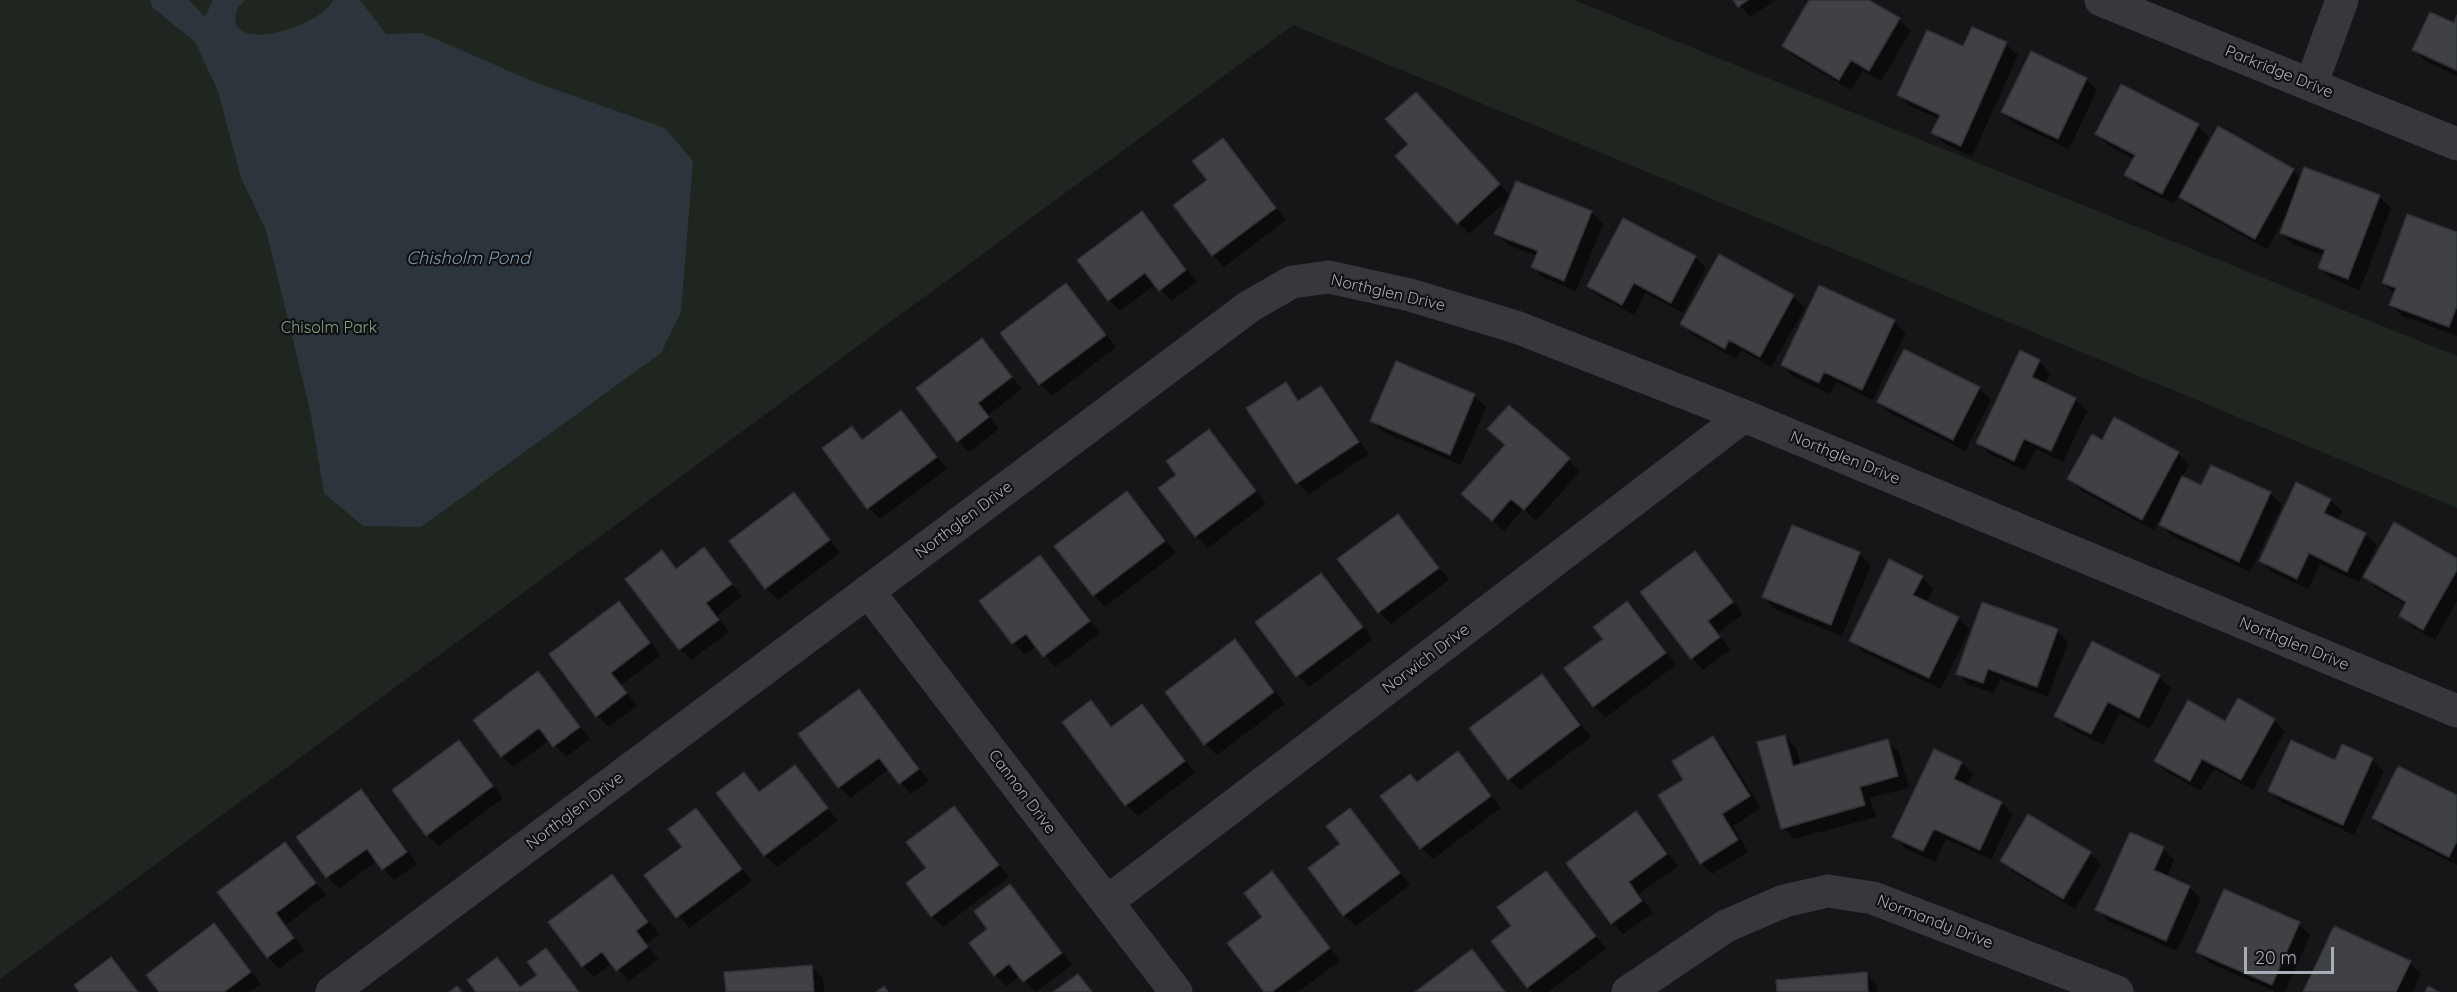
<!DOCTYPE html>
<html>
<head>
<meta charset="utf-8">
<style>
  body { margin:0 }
  #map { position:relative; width:2457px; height:992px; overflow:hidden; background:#161618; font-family:Quicksand,sans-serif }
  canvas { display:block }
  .scale { position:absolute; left:2244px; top:947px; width:90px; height:27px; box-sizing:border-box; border:3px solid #a8adb8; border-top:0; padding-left:8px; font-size:18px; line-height:21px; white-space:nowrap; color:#a8adb8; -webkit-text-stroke:4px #111113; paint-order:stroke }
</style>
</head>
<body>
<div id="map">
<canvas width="2457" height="992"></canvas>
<div class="scale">20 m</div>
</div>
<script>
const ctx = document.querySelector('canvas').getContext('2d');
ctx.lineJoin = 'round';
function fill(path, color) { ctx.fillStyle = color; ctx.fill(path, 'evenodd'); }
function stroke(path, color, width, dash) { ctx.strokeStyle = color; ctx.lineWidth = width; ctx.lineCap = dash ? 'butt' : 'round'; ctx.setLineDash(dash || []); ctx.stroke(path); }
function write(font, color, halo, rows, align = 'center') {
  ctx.font = font + ' Quicksand,sans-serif'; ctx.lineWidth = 4.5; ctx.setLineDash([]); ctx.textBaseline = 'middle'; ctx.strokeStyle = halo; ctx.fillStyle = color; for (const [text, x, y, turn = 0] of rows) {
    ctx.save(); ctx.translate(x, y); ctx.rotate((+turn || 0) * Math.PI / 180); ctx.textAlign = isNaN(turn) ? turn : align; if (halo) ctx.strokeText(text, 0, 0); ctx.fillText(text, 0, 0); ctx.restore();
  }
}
const green = new Path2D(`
  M0,0H1574L2457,356V508L1293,25L0,979Z`);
const water = new Path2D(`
  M150,0H189L205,17L213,0H245C232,11 230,29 250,34C271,39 325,20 333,0H360L386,34L422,33L534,82L665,128L693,161L681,312L661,353L421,527L363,526L324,493L310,410L266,230L241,178L218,91L195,42L152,7Z`);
const shadow = new Path2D(`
  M1735,0H1776L1750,17Z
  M1811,0H1866L1899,20L1911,31L1881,81L1863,71L1851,90L1795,57L1783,46Z
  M2457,19V69L2426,55V58L2457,72V76L2426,61L2414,50L2455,25Z
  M1973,29L2006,44L2018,55L1972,157L1945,144L1933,133L1939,119L1910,106L1899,95L1964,48Z
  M2086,79L2097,90L2069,149L2014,123L2003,112Z
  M1428,105L1511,197L1469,234L1397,156L1411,144Z
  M2198,126L2209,137L2179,194L2182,195L2293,170L2302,178L2379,196L2391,208L2360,290L2332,279L2320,268L2325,256L2293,244L2281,233L2288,214L2287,213L2267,249L2192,208L2179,195L2174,204L2138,186L2126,174L2134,159L2108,145L2097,134Z
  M1223,140L1234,151L1286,220L1224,267L1213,255L1175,205L1209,180Z
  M1591,212L1603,224L1576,291L1544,278L1533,267L1537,256L1508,245L1496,233Z
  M1142,213L1153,225L1197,282L1171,301L1156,284L1120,311L1109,300Z
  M2457,233V336L2402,316L2391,305L2395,294L2383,283Z
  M1720,256L1794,297L1805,308L1771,367L1741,350L1736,359L1693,335L1682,323Z
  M1695,257L1706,268L1683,313L1645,293L1634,315L1600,297L1589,286Z
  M1066,284L1077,296L1116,347L1052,396L1040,384L1002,333Z
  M1894,322L1906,333L1873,400L1836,382L1830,394L1794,377L1783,365Z
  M982,340L1022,389L988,415L999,429L969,452L958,441Z
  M1905,351L1980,388L1991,400L1965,451L1890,413L1879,402Z
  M2039,361L2050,373L2045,385L2075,399L2087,411L2063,462L2036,449L2025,471L1990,454L1978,443Z
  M1286,384L1301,401L1321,388L1332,399L1369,454L1309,494L1298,483Z
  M1474,396L1486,407L1461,465L1383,432L1372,421Z
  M1509,407L1580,471L1536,521L1523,509L1504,531L1475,505L1507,445Z
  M901,412L912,423L947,469L880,519L869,508L824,449L851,428L864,440Z
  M1209,431L1220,443L1266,504L1208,548L1196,536L1160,488L1178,475Z
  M2103,442L2178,453L2189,465L2182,478L2202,487L2212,466L2270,493L2282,505L2250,572L2172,536L2161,525L2168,509L2166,508L2154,530L2080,490L2069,478Z
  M1127,493L1139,504L1176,553L1105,607L1094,595Z
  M793,494L805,506L840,553L778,600L766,588L731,541Z
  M2330,500L2342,511L2337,521L2365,534L2377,545L2359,582L2320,564L2308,589L2272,572L2260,561Z
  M1398,515L1409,527L1449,580L1391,624L1379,612L1339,560Z
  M1793,527L1860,554L1871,565L1842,636L1775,609L1764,597Z
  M704,549L742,596L717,616L729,632L691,660L680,649L662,552L677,569Z
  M1695,553L1706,565L1743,614L1718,633L1730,650L1703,670L1692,658L1642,593Z
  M1040,557L1051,568L1100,633L1055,667L1037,646L1024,655L981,601Z
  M2457,560V601L2435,640L2412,627L2401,616L2406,605L2376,588L2365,577Z
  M1321,575L1333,586L1373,639L1309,687L1298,676L1257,623Z
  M1922,577L1933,589L1926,603L1958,618L1970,629L1941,689L1863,652L1851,640Z
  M619,603L661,655L621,685L637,706L609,727L597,716Z
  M1627,603L1638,615L1676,665L1605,718L1566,669L1605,639Z
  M2057,630L2068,642L2048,697L2000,679L1994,693L1969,685L1958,673Z
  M1235,641L1246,653L1285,704L1217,755L1205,744Z
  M538,673L549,685L590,739L566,757L550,740L513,767L502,756Z
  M1541,676L1553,687L1591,737L1520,790L1509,779Z
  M2159,677L2171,688L2150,729L2119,713L2103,745L2067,727L2056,715Z
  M859,690L870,702L929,781L911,794L889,769L851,798L839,787L800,735Z
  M1091,702L1113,728L1142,706L1153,717L1195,773L1138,816L1126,805L1064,722Z
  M2274,720L2285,731L2253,790L2214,769L2201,791L2167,772L2156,761L2226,723Z
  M1784,736L1796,748L1801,765L1887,741L1899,752L1909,788L1870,798L1876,817L1794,839L1783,828Z
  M1713,738L1724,749L1761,808L1733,826L1748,852L1712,874L1701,863L1685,780Z
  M458,742L470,754L503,798L439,846L427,835Z
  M1458,753L1501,808L1433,859L1421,848Z
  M2372,759L2384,771L2354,835L2281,802L2270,790L2336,762Z
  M1961,763L1973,774L1967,787L2001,803L2013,814L1991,860L1946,839L1935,862L1906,849L1894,837Z
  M795,767L838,821L777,867L765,856L718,793L744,774L760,793Z
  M361,791L373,802L417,864L394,880L377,861L339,889L328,877L298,837Z
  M2457,796V865L2385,829L2374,818Z
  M954,808L965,819L1009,877L943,927L932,916Z
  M696,810L707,821L752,881L689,928L646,876L684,848Z
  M1350,810L1361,821L1410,885L1356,926L1344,915Z
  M1636,813L1647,824L1678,866L1639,894L1653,913L1623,934L1612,923Z
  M285,844L326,895L286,925L304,950L279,969L268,957L219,892Z
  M2163,848L2174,860L2167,877L2189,887L2201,898L2177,951L2108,921L2097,909Z
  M2090,853L2101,864L2075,909L2013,872L2002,861Z
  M1272,873L1283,885L1340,961L1298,992H1266L1264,917Z
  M1546,873L1557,884L1606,949L1548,992H1533L1493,942L1513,927Z
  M612,876L623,887L659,934L646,944L658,959L629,981L613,963L594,977L583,966Z
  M1010,886L1021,897L1072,965L1036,992L1020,976L1006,986L995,975L990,930Z
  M2299,924L2310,935L2285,992H2276L2209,963L2198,952Z
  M214,925L261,984L250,992H161Z
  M545,950L580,992H477L497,959L522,988L539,975Z
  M1472,951L1506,992H1417Z
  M111,959L139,992H81Z
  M2410,962L2421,974L2413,992H2305Z
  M811,966L823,978L824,992H727Z
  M1866,974L1877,985L1878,992H1779Z`);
const building = new Path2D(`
  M1733,0H1748L1738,7Z
  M1809,0H1869L1900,18L1869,71L1851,60L1839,80L1782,46Z
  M2430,12L2454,23L2457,15V70L2412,50Z
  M1972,27L2007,42L1961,146L1931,133L1940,115L1897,95L1927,30L1963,46Z
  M2031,51L2087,78L2058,139L2001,112Z
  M2121,84L2199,124L2162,194L2124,175L2135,155L2095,134Z
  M1416,92L1500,184L1457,224L1395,156L1408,144L1385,119Z
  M2218,126L2294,169L2255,239L2179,197Z
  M1223,138L1276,208L1212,256L1173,205L1207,180L1192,161Z
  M2304,167L2380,195L2348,279L2318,268L2325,250L2280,233Z
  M1516,181L1592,211L1564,281L1531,267L1538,251L1494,234Z
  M1142,211L1186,270L1159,291L1145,273L1108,301L1077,260Z
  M2407,214L2457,232V306L2449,327L2389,305L2396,288L2382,283Z
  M1623,218L1696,256L1671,303L1634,283L1622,305L1587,286Z
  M1719,254L1794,295L1760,357L1729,340L1725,349L1680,324Z
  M1066,283L1106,335L1039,385L1000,333Z
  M1819,285L1895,320L1862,390L1824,372L1819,383L1781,365Z
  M982,338L1012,377L978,403L989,417L957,442L916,388Z
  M1904,349L1980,387L1953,440L1877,402Z
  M2020,350L2040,360L2032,377L2076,398L2051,451L2024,439L2014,461L1976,443Z
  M1396,361L1475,394L1450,455L1370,421Z
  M1286,382L1298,401L1321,386L1359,442L1296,484L1246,408Z
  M1509,405L1570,458L1524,510L1511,499L1492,521L1461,494L1505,445L1487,429Z
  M901,410L937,457L867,509L822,448L852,426L862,440Z
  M2114,417L2179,452L2142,520L2067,479L2092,434L2102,440Z
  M1209,429L1256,491L1195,537L1158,488L1176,475L1166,461Z
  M2211,465L2271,492L2239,562L2159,525L2182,476L2201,485Z
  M2296,482L2331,499L2324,513L2366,533L2347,572L2309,553L2297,579L2259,561Z
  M1127,491L1165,541L1093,596L1054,546Z
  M794,492L830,540L765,589L729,541Z
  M1398,514L1439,568L1378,613L1337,559Z
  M2394,522L2457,558V570L2423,630L2399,616L2406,602L2363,577Z
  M1792,525L1860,552L1831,625L1762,597Z
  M704,547L732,584L706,603L719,620L679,650L625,579L662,550L676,569Z
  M1695,551L1733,602L1708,621L1720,637L1691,659L1640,592Z
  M1040,555L1090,621L1043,657L1026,634L1012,644L979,601Z
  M1889,559L1923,576L1913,595L1959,617L1929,678L1849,641Z
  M1321,573L1363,627L1296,677L1255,622Z
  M619,601L650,643L611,673L627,693L596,717L549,654Z
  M1627,601L1666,653L1593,707L1564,668L1603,639L1593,627Z
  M1982,602L2058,629L2037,687L1988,669L1983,683L1956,674Z
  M1235,639L1274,692L1204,745L1165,692Z
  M2092,641L2160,675L2139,718L2108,702L2091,734L2054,716Z
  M538,671L580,727L553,747L539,728L501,757L473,720Z
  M1542,674L1580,725L1508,780L1469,728Z
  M859,689L919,769L899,784L879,758L838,788L798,734Z
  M2238,698L2275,719L2241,780L2202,759L2190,781L2154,761L2188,700L2225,721Z
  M1091,700L1111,727L1142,704L1185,761L1125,806L1062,722Z
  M1785,735L1793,766L1888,739L1898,776L1860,787L1865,805L1781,829L1757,742Z
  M1713,736L1750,796L1722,814L1738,840L1700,864L1658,795L1683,780L1672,761Z
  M459,740L493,786L426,836L392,790Z
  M2291,740L2335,760L2342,744L2373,758L2343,825L2268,791Z
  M1934,749L1962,762L1954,779L2002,802L1980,850L1934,829L1923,851L1892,837Z
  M1458,751L1491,796L1420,849L1380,796L1410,774L1417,782Z
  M795,765L828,808L764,856L716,793L744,772L759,792Z
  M2398,766L2457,795V841L2449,857L2372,818Z
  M361,789L407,852L382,870L367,849L326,878L296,837Z
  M954,806L999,865L931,917L906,883L926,868L906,842Z
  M696,808L742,869L676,918L644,875L682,847L668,829Z
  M1350,808L1400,873L1343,916L1308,868L1340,844L1326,826Z
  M1636,811L1667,854L1629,882L1642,901L1611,924L1566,863Z
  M2028,814L2091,852L2063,899L2000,861Z
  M2130,832L2164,847L2154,870L2190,886L2166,941L2095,910Z
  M285,842L316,883L276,913L294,938L267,958L217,892Z
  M1272,871L1330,948L1272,992H1264L1227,943L1262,917L1244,893Z
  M1546,871L1596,936L1527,988L1491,941L1511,926L1497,907Z
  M612,874L648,922L636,931L648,947L616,971L602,952L582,967L548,922Z
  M1010,884L1062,953L1023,982L1009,964L994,976L969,943L987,929L974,911Z
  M2224,889L2300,922L2272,985L2196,952Z
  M214,923L251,972L224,992H159L146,975Z
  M2334,926L2411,961L2396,992H2303Z
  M546,948L579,992H476L467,980L497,957L520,987L537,975L527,962Z
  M1472,949L1505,992H1415Z
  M111,957L138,992H79L74,985Z
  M812,965L814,992H726L724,972Z
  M1867,972L1868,992H1777L1776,980Z
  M1078,974L1092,992H1053Z
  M457,986L462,992H449Z
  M884,986L888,992H876Z
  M2428,986L2439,992H2425Z`);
const minor = new Path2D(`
  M2101,0L2457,144
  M2311,85L2342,0
  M868,591L1176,992
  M1107,902L1744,416
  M332,992L1250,306L1292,282L1329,277L1410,295L1516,327L1744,416L2457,711
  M1628,992L1726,926L1784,901L1828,891L1873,898L2117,992`);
const streetNames = [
  ["Parkridge Drive",2279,72,22],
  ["Northglen Drive",1388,293,13],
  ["Northglen Drive",1845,458,22],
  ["Northglen Drive",964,520,-37],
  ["Northglen Drive",2294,644,22],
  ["Norwich Drive",1426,659,-37],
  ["Cannon Drive",1022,792,53],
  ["Northglen Drive",575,811,-37],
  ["Normandy Drive",1935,922,21]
];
const parkNames = [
  ["Chisolm Park",329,328]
];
const waterNames = [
  ["Chisholm Pond",468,259]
];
fill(green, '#1e261f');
fill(water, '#2c353c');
fill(shadow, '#0007');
fill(building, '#404145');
stroke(building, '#303034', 1.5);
stroke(minor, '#37383d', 33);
write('16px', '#a8adb8', '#111113', streetNames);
write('16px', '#7fa381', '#111113', parkNames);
write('italic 18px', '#7f9bb3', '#111113', waterNames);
</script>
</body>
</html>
